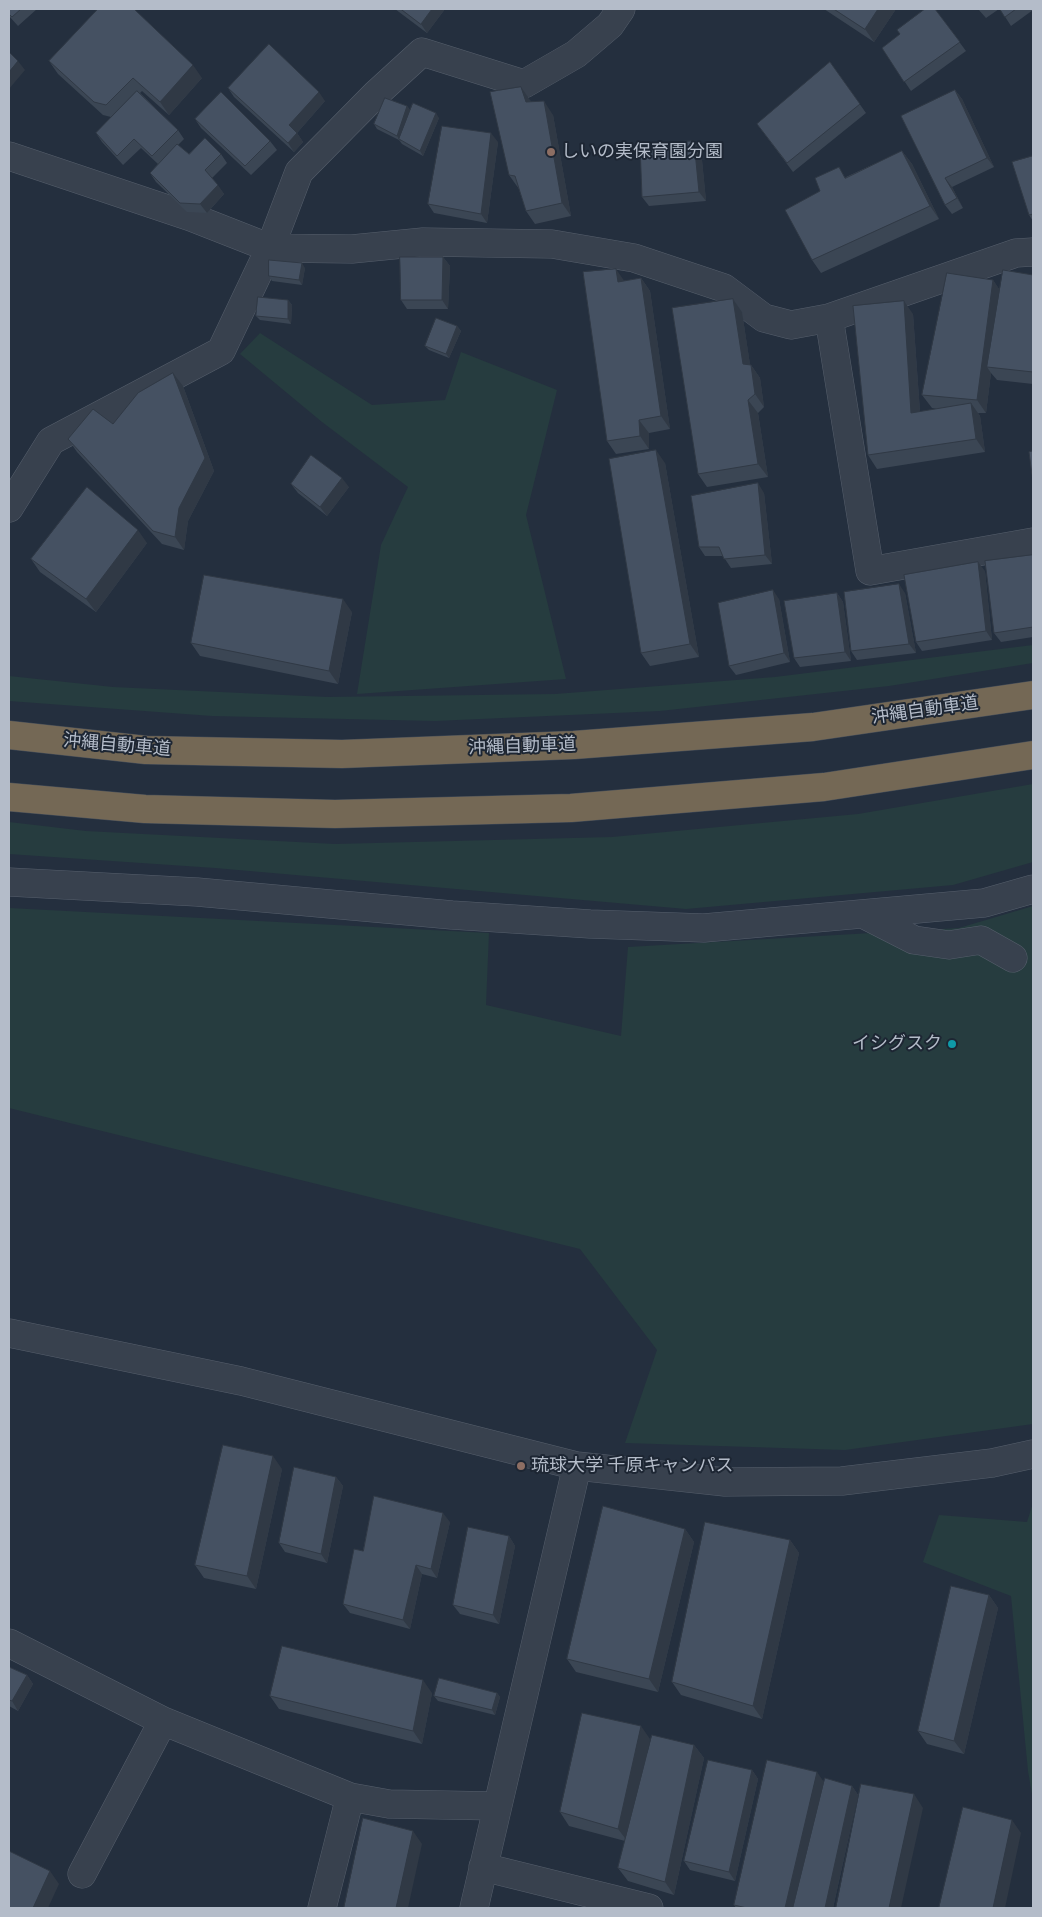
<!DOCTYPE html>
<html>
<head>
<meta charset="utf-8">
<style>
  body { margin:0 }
  #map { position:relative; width:1042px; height:1917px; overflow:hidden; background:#242f3e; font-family:Roboto,sans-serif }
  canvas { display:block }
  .frame { position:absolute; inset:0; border:10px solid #b4bcc9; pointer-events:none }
</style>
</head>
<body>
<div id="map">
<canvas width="1042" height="1917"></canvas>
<div class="frame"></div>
</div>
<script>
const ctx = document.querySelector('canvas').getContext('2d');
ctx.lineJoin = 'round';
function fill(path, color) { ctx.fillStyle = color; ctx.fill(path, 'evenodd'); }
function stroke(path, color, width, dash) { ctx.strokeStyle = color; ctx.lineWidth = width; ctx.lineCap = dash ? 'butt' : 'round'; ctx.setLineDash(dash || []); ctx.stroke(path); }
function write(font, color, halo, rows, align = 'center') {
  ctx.font = font + ' Roboto,"Noto Sans JP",sans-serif'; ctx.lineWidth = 4; ctx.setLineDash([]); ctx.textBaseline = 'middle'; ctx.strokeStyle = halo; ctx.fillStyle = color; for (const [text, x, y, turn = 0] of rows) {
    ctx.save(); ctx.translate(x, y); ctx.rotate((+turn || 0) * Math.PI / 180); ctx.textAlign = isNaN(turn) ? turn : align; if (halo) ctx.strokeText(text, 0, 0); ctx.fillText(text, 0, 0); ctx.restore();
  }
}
const green = new Path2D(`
  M260,333L372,405L445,400L461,352L557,390L526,515L566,679L357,694L381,545L408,487L322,422L240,354Z
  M1033,645V663L889,686L660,711L435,721L212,716L9,701V676L113,687L327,697L555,694L775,677Z
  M1033,784V862L953,885L686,909L215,868L9,854V822L86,831L335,844L612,837L858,814Z
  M1033,906V1424L845,1450L625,1443L657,1350L580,1249L9,1108V908L489,933L486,1005L621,1036L628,947L959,928Z
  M1033,1503V1800L1028,1771L1011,1596L923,1562L939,1515L1027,1522Z`);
const minor = new Path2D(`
  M9,156L191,217L270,248L352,249L423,242L552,244L634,258L724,288L764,318L791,325L829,318L1016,253L1033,252
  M829,318L870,571L1033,542
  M9,508L51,441L221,351L270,248L299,172L376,94L422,52L524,84L576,54L610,25L621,9
  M9,882L197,892L452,915L590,924L704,928L984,903L1033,889
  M863,914L914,940L949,945L981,940L1013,958
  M9,1333L241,1381L577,1466L725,1482L842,1481L992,1463L1033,1454
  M9,1643L163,1721L350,1797L389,1804L497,1806
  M483,1867L649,1908
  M82,1874L163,1721
  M322,1908L350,1797
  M474,1908L577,1466`);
const highway = new Path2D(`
  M9,735L146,750L342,754L574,745L813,727L1033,695
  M9,797L145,809L335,814L571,808L824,787L1033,755`);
const wall = new Path2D(`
  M9,9H37L18,26L9,16Z
  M395,9H445L427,33Z
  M824,9H896L874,42Z
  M935,9L966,51L911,91L882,48Z
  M978,9H999L986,18Z
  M1000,9H1033V10L1011,26Z
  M49,61L202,78L169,115L142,91L140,93L178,130L184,139L178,145L189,154H221L227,163L212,178L224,194L207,213L187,212L156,182L150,173L158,164L141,148L123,165L102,142L96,133L111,117L103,115L58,74Z
  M830,62L866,113L793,172L757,124Z
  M228,88L325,101L297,133L303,142L294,152L234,97Z
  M955,90L962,99L994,167L952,187L963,208L952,214L945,205L901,116Z
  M530,100L531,102L553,115L571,216L535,224L526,211L519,189L509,175Z
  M407,106L410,110L439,118L423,156L402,144L399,140L377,129L374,124Z
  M195,119L270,141L277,150L251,175L201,128Z
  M694,141L701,150L706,201L649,206L642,197Z
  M498,142L487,223L434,213L428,204Z
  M902,151L912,164L939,219L821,273L812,260L846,177Z
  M1033,156V221L1029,215Z
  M443,257L450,266L448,309H407L401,300Z
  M305,268L302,285L272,281L269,276Z
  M1033,275V384L997,380L991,373L986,413H978L980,416L985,452L877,469L868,455L913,314L920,412L937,409L932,408L922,395L993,280L1000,291Z
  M641,278L650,291L670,429L649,433V449L616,454L607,441L624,281Z
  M733,299L742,312L750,365H751L760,378L764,407L758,413L768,477L707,487L698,474Z
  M288,300L292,305L291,324L260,320L256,316Z
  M457,326L461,331L449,358L429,350L425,346Z
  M183,386L214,471L188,521L184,550L162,544L77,452L68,439L113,424Z
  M665,463L699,657L650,666L641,653Z
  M291,484L349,487L327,516L298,493Z
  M764,493L772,564L731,568L723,556H705L699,547Z
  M147,543L96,612L40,572L31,559Z
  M1033,555V637L1001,642L994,633Z
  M985,571L992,640L922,651L916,642Z
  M837,593L843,602L851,661L800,667L794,658Z
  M905,593L916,653L857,660L851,651Z
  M779,599L790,662L736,675L729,666Z
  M352,612L338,684L200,656L191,643Z
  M282,1469L256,1589L204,1578L195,1565Z
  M336,1477L343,1486L327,1563L285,1552L279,1543Z
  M450,1522L437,1578L422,1574L410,1629L350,1613L343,1604L363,1551Z
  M685,1529L694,1542L658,1692L576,1672L567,1659Z
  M509,1536L515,1546L499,1624L460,1614L453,1605Z
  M790,1540L799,1553L762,1719L681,1695L672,1682Z
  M989,1595L998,1608L964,1754L927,1744L918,1731Z
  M9,1667L27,1675L33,1684L18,1711L9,1706Z
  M432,1693L422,1744L279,1709L270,1696Z
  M497,1693L500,1697L495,1715L438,1701L434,1696Z
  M650,1739L647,1753L694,1745L704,1758L674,1895L628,1881L618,1868L625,1841L569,1826L560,1812Z
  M752,1770L758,1779L735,1881L690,1870L684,1861Z
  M824,1783L852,1786L858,1795L833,1908H736L734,1905Z`);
const shadedWall = new Path2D(`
  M432,9H445L427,33L421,24Z
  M878,9H896L874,42L865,29Z
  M18,61L25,70L9,89V72Z
  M193,65L202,78L169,115L160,102Z
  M521,87L530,100L535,116L526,102Z
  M955,90L962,99L994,167L987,158Z
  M319,92L325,101L297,133L303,142L294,152L288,143L289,125Z
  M544,101L553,115L571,216L562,203Z
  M407,106L410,110L401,141L397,136Z
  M436,113L439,118L423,156L420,151Z
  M491,133L498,142L487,223L481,214Z
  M694,141L701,150L706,201L699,192Z
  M902,151L912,164L939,219L930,206Z
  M945,178L952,187L963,208Z
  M218,185L224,194L207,213L200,204Z
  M443,257L450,266L448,309L442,300Z
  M302,263L305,268L302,285L299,280Z
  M616,269L625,282H618Z
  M641,278L650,291L670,429L661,416Z
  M993,280L1002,293L987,367L991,373L986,413L977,400Z
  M733,299L742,312L752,377L743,364Z
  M288,300L292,305L291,324L288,319Z
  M904,301L913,314L921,426L911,413Z
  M457,326L461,331L449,358L446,354Z
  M751,365L760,378L764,407L755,394Z
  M173,373L183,386L214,471L188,521L184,550L175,537Z
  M748,400L758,413L768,477L758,464Z
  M971,403L980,416L985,452L976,439Z
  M639,420L649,433V449L640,436Z
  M656,450L665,463L699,657L690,644Z
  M342,478L349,487L327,516L320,507Z
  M758,483L764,493L772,564L765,555Z
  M138,530L147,543L96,612L86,599Z
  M978,562L985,571L992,640L986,631Z
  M899,584L905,593L916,653L909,644Z
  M773,590L779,599L790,662L784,653Z
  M837,593L843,602L851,661L845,652Z
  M343,599L352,612L338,684L329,671Z
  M273,1456L282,1469L256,1589L247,1576Z
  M336,1477L343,1486L327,1563L321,1554Z
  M443,1513L450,1522L437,1578L431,1569Z
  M685,1529L694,1542L658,1692L649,1679Z
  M509,1536L515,1546L499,1624L493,1615Z
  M790,1540L799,1553L762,1719L753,1706Z
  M416,1565L422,1574L410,1629L403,1620Z
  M989,1595L998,1608L964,1754L954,1741Z
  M27,1675L33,1684L18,1711L12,1701Z
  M423,1680L432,1693L422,1744L413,1731Z
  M497,1693L500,1697L495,1715L492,1710Z
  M641,1726L650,1739L628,1842L618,1829Z
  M694,1745L704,1758L674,1895L665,1882Z
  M752,1770L758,1779L735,1881L729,1872Z
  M817,1772L826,1785L797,1908H785Z
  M852,1786L858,1795L833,1908H825Z
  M914,1794L923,1808L901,1908H889Z
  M1012,1820L1021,1833L1005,1908H993Z
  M413,1831L422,1844L408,1908H396Z
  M50,1871L59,1884L48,1908H33Z`);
const building = new Path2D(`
  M9,9H21L12,17L9,14Z
  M98,9H134L193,65L160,102L133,78L106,105L94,102L49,61Z
  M401,9H432L421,24Z
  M834,9H878L865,29Z
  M925,9H935L960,42L904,82L882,48L900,34L897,30Z
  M1000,9H1016L1005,17Z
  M269,44L319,92L289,125L297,133L288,143L228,88Z
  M9,52L18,61L9,72Z
  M830,62L860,104L787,163L757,124Z
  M521,87L526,102L544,101L562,203L526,211L515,176L509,175L490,92Z
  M955,90L987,158L945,178L957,198L945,205L901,116Z
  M137,91L178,130L152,156L134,139L117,156L96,133Z
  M221,92L270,141L245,166L195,119Z
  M385,98L407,106L397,136L374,124Z
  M413,103L436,113L420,151L399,139Z
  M442,126L491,133L481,214L428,204Z
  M205,138L221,154L205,170L218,185L200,204L180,203L150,173L177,144L189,154Z
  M694,141L699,192L642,197L640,145Z
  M902,151L930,206L812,260L785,210L820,191L815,178L839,167L845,178Z
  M1033,156V214L1029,215L1012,162Z
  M400,257H443L442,300H401Z
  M269,260L302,263L299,280L269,276Z
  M616,269L618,282L641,278L661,416L639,420L640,436L607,441L583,272Z
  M1003,270L1033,275V372L987,367Z
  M947,273L993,280L977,400L922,395Z
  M258,297L288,300V319L256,316Z
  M733,299L743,364L751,365L755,394L748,400L758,464L698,474L672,308Z
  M904,301L911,413L971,403L976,439L868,455L853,306Z
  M436,318L457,326L446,354L425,346Z
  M173,373L205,458L179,508L175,537L153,531L68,439L93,409L113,424L138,393Z
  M656,450L690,644L641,653L609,459Z
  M1033,451V482L1029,452Z
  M311,455L342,478L320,507L291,484Z
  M758,483L765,555L724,559L719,547H699L691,496Z
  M87,487L138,530L86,599L31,559Z
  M1033,555V627L994,633L985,561Z
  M978,562L986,631L916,642L904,575Z
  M204,575L343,599L329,671L191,643Z
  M899,584L909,644L851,651L844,592Z
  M773,590L784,653L729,666L718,603Z
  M837,593L845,652L794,658L784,601Z
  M223,1445L273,1456L247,1576L195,1565Z
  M294,1467L336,1477L321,1554L279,1543Z
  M374,1496L443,1513L431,1569L416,1565L403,1620L343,1604L354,1549L363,1551Z
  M603,1506L685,1529L649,1679L567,1659Z
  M705,1522L790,1540L753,1706L672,1682Z
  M468,1527L509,1536L493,1615L453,1605Z
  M951,1586L989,1595L954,1741L918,1731Z
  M282,1646L423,1680L413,1731L270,1696Z
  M9,1667L27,1675L12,1701L9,1700Z
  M439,1678L497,1693L492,1710L434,1696Z
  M582,1713L641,1726L618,1829L560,1812Z
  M652,1735L694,1745L665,1882L618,1868Z
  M708,1760L752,1770L729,1872L684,1861Z
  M767,1760L817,1772L785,1908H747L734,1905Z
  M825,1778L852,1786L825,1908H793Z
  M861,1784L914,1794L889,1908H836Z
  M963,1807L1012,1820L993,1908H939Z
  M363,1818L413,1831L396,1908H344Z
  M9,1851L50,1871L33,1908H9Z`);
const markers = [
  [551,152,5,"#8d6e63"],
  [952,1044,5,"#0f9aa8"],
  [521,1466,5,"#8d6e63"]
];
const poiNames = [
  ["しいの実保育園分園",561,152],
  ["イシグスク",942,1044,"right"],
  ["琉球大学 千原キャンパス",531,1466]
];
const streetNames = [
  ["沖縄自動車道",925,711,-8],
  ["沖縄自動車道",117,746,5],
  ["沖縄自動車道",522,747,-2]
];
fill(green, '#263c3f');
stroke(minor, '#565f6c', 29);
stroke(highway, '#434c59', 29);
stroke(minor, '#38414e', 28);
stroke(highway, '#746855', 28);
fill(wall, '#3b4654');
fill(shadedWall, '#303945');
fill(building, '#455162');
stroke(building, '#303945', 1);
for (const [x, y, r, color] of markers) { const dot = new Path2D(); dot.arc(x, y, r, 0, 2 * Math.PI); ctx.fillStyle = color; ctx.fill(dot); stroke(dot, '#1d2633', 2); }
write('18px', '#b4bcc9', '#1d2633', poiNames, 'left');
write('18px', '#b4bcc9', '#1d2633', streetNames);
</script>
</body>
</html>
